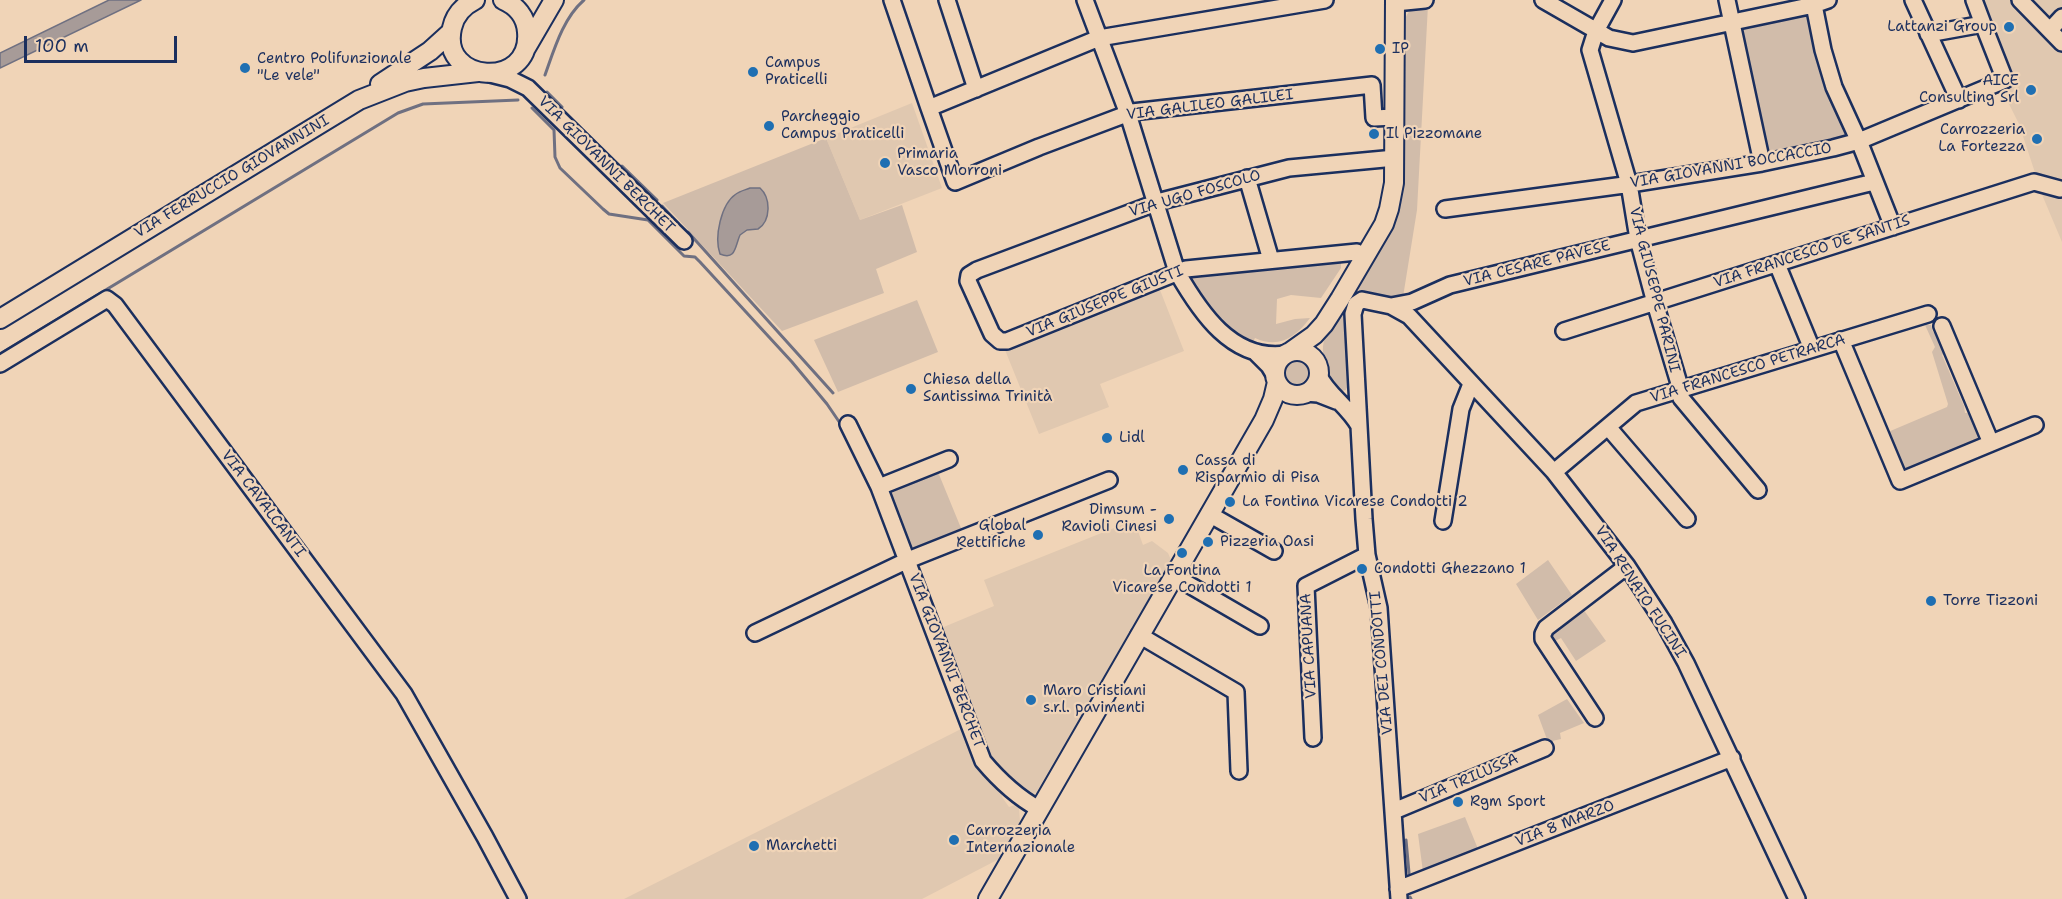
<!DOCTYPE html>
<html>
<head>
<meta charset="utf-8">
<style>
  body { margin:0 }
  #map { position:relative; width:2062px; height:899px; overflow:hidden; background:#f0d4b7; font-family:"Shantell Sans",sans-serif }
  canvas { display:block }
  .scale { position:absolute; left:24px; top:36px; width:153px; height:27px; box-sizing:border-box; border:3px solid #1b2f5e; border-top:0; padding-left:8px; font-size:18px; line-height:21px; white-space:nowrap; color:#1b2f5e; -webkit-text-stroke:4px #f0d4b7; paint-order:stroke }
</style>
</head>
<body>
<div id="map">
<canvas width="2062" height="899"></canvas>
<div class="scale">100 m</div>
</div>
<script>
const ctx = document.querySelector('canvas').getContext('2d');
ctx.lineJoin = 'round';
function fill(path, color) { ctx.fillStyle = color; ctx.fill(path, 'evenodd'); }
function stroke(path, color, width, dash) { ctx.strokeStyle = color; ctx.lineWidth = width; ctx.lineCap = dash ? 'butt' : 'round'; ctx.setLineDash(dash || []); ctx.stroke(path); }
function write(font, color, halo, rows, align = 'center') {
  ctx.font = font + ' "Shantell Sans",sans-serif'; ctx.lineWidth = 4.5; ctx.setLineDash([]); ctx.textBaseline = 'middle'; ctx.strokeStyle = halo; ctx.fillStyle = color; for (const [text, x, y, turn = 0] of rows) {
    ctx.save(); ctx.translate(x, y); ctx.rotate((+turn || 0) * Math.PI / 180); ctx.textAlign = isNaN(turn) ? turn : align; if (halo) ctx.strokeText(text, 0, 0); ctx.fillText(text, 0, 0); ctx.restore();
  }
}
const built = new Path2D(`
  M1979,0H2062V242L2043,197L2019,124L2003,92L2012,84Z
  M912,103L942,188L860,220L826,138Z
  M1160,290L1184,351L1100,384L1109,407L1039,434L1005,350Z
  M1134,520L1143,545L1152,541L1168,553L1171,560L1036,793L1030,795L1024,793L992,763L939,629L994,606L984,580Z
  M963,728L974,761L1004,792L1002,797L1009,807L1015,805L1019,808L1020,821L999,859L922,899H624Z`);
const green = new Path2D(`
  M1428,5L1417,210L1403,297L1360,294L1357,285L1394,221L1399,205L1404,172L1406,17C1411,6 1417,6 1428,5Z
  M1808,12L1827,83L1848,138L1765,156L1739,26Z
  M826,138L860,220L902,205L917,252L876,269L884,293L782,331L663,203Z
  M1341,260V268L1321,298L1291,295L1277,299L1276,324L1295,319L1310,318C1296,337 1279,349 1255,338L1252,344L1215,320L1190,282L1193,277Z
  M917,300L938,352L838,392L814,340Z
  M1345,309L1349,383L1346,390C1327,397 1320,354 1324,341C1327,330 1335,320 1340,311L1343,312Z
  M1925,325H1931L1933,332L1936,333L1945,353L1942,355L1964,406L1965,413H1970L1980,439L1904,470L1888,432L1947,407L1948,404L1932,352L1935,347Z
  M1284 372a12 12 0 1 1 24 0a12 12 0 1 1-24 0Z
  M938,472L963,533L911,552L889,494Z
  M1548,560L1572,595L1538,620L1516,584Z
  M1583,609L1606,641L1576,661L1561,638L1555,641L1550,635Z
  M1567,699L1584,723L1560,733L1561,739L1548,742L1538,715Z
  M1465,817L1478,849L1423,872L1418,834Z`);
const water = new Path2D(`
  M109,0H141L0,68V53Z
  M750,188H760C771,198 771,221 758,229L747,230L740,235C735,246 736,261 720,254C714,237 721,204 736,194C740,191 745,190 750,188Z`);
const stream = new Path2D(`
  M545,75C554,50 563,18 584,0
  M547,92L562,107
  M532,108L554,130L555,157L560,168L603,209L609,214L648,220L684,256L695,257L700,262L792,362L827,404L842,426
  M622,166L657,200
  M662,206L678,223
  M688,232L833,393
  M0,354L398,113L423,104L518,100
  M1406,840L1409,873
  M1410,897L1411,899`);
const minor = new Path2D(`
  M892,0L929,108
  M947,0L976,89
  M1085,0L1128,114L1177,272C1200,312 1232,361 1285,354
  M1325,0L1099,38L929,108L955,182L1039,147L1132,112L1372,85L1374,118L1395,117
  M1543,0L1609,38L1633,43L1814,5L1828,0
  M1613,0L1596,31L1590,50L1629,184L1638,239L1655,303L1681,390V398L1758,490
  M1727,0L1762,163
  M1913,0L1959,100
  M1974,0L1983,24
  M2020,0L2062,43
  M1395,3L1425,0
  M1814,5L1823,50L1834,87L1861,146L1893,227
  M2050,30L2062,17
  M490,74L510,79L528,88L684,241
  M1247,178L1271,260
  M1445,209L1624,185L1762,163L1833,148L1859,141L2005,80L1983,24L1928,34
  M1357,252L1186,269L1007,341H1000L992,334L968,281L969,275L977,270L1161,201L1289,168L1395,158
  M1777,264L1812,349
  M1391,306L1412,302L1450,285L1874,182
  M1942,326L1991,443
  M1564,331L2034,182L2060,189
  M1841,340L1900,481L2035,425
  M1256,353L1269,366L1275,376
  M0,364L107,299L115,305L404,694L485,837L518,899
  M1318,374C1327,394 1348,406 1359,426
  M1305,393L1318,394L1336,401
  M848,424L879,487L983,761C999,780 1017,797 1039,809
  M1608,427L1687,519
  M1554,472L1636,403L1928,314
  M879,487L949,459
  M1209,514L1274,551
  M1443,521L1461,409L1471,384
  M1174,576L1260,626
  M755,633L908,560L1109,480
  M1139,635L1236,692L1239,771
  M1595,718L1543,639V634L1546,628L1627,566
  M1313,738L1306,586L1367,555
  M1394,811L1545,748
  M1398,889L1732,758
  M1399,899L1379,608L1367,555L1364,519L1353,314L1356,304L1362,300L1391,306L1409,316L1554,472L1627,566L1664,623L1686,663L1797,899`);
const major = new Path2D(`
  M475,0C463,6 455,14 452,28C439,84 532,90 527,32C526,17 517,6 503,0
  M526,48L554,0
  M380,84L430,51L451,32
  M0,319L359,100L405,82L424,78L478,72
  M1275 373a22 22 0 1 1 44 0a22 22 0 1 1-44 0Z
  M1290,352L1314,335L1324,324L1340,299L1384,224L1389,209L1394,183L1395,0
  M988,899L1264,420L1273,399L1277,382`);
const markers = [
  [2009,27,6,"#1f6fb2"],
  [1380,49,6,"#1f6fb2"],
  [245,68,6,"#1f6fb2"],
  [753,72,6,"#1f6fb2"],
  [2031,90,6,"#1f6fb2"],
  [769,126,6,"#1f6fb2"],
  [1374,134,6,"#1f6fb2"],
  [2037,139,6,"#1f6fb2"],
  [885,163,6,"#1f6fb2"],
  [911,389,6,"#1f6fb2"],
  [1107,438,6,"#1f6fb2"],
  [1183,470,6,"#1f6fb2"],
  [1230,502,6,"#1f6fb2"],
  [1169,519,6,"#1f6fb2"],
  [1038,535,6,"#1f6fb2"],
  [1208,542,6,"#1f6fb2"],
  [1182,553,6,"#1f6fb2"],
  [1362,569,6,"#1f6fb2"],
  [1931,601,6,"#1f6fb2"],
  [1031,700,6,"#1f6fb2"],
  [1458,802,6,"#1f6fb2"],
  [954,840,6,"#1f6fb2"],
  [754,846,6,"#1f6fb2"]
];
const poiNames = [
  ["Lattanzi Group",1997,27,"right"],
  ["IP",1392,49],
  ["Centro Polifunzionale",257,59],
  ["\"Le vele\"",257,76],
  ["Campus",765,63],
  ["Praticelli",765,80],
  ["AICE",2019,81,"right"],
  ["Consulting Srl",2019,98,"right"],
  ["Parcheggio",781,117],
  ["Campus Praticelli",781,134],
  ["Carrozzeria",2025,130,"right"],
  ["La Fortezza",2025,147,"right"],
  ["Il Pizzomane",1386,134],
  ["Primaria",897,154],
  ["Vasco Morroni",897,171],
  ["Chiesa della",923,380],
  ["Santissima Trinità",923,397],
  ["Lidl",1119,438],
  ["Cassa di",1195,461],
  ["Risparmio di Pisa",1195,478],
  ["La Fontina Vicarese Condotti 2",1242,502],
  ["Dimsum -",1157,510,"right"],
  ["Ravioli Cinesi",1157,527,"right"],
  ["Global",1026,526,"right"],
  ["Rettifiche",1026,543,"right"],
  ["Pizzeria Oasi",1220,542],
  ["Condotti Ghezzano 1",1374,569],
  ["La Fontina",1182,571,"center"],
  ["Vicarese Condotti 1",1182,588,"center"],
  ["Torre Tizzoni",1943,601],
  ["Maro Cristiani",1043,691],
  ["s.r.l. pavimenti",1043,708],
  ["Rgm Sport",1470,802],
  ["Carrozzeria",966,831],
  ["Internazionale",966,848],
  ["Marchetti",766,846]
];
const streetNames = [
  ["VIA GALILEO GALILEI",1210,105,-7],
  ["VIA GIOVANNI BERCHET",606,165,45],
  ["VIA GIOVANNI BOCCACCIO",1731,166,-10],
  ["VIA FERRUCCIO GIOVANNINI",232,177,-31],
  ["VIA UGO FOSCOLO",1195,194,-16],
  ["VIA FRANCESCO DE SANTIS",1812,252,-18],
  ["VIA CESARE PAVESE",1537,264,-14],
  ["VIA GIUSEPPE PARINI",1654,290,76],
  ["VIA GIUSEPPE GIUSTI",1105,302,-22],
  ["VIA FRANCESCO PETRARCA",1748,369,-17],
  ["VIA CAVALCANTI",263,504,53],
  ["VIA RENATO FUCINI",1640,592,57],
  ["VIA CAPUANA",1309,646,-93],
  ["VIA GIOVANNI BERCHET",946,661,69],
  ["VIA DEI CONDOTTI",1382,663,-95],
  ["VIA TRILUSSA",1469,779,-23],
  ["VIA 8 MARZO",1565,824,-21]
];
fill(built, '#e0c8b0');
fill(green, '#d1bcaa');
fill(water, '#a79b98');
stroke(water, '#6f7081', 1.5);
stroke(stream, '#6f7081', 3);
stroke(minor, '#1b2f5e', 20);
stroke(major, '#1b2f5e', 22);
stroke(minor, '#f0d4b7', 15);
stroke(major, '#f0d4b7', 18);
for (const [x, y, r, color] of markers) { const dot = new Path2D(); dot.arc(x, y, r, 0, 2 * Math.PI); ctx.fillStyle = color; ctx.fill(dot); stroke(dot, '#f0d4b7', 2); }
write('15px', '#1b2f5e', '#f0d4b7', poiNames, 'left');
write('15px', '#1b2f5e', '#f0d4b7', streetNames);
</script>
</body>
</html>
